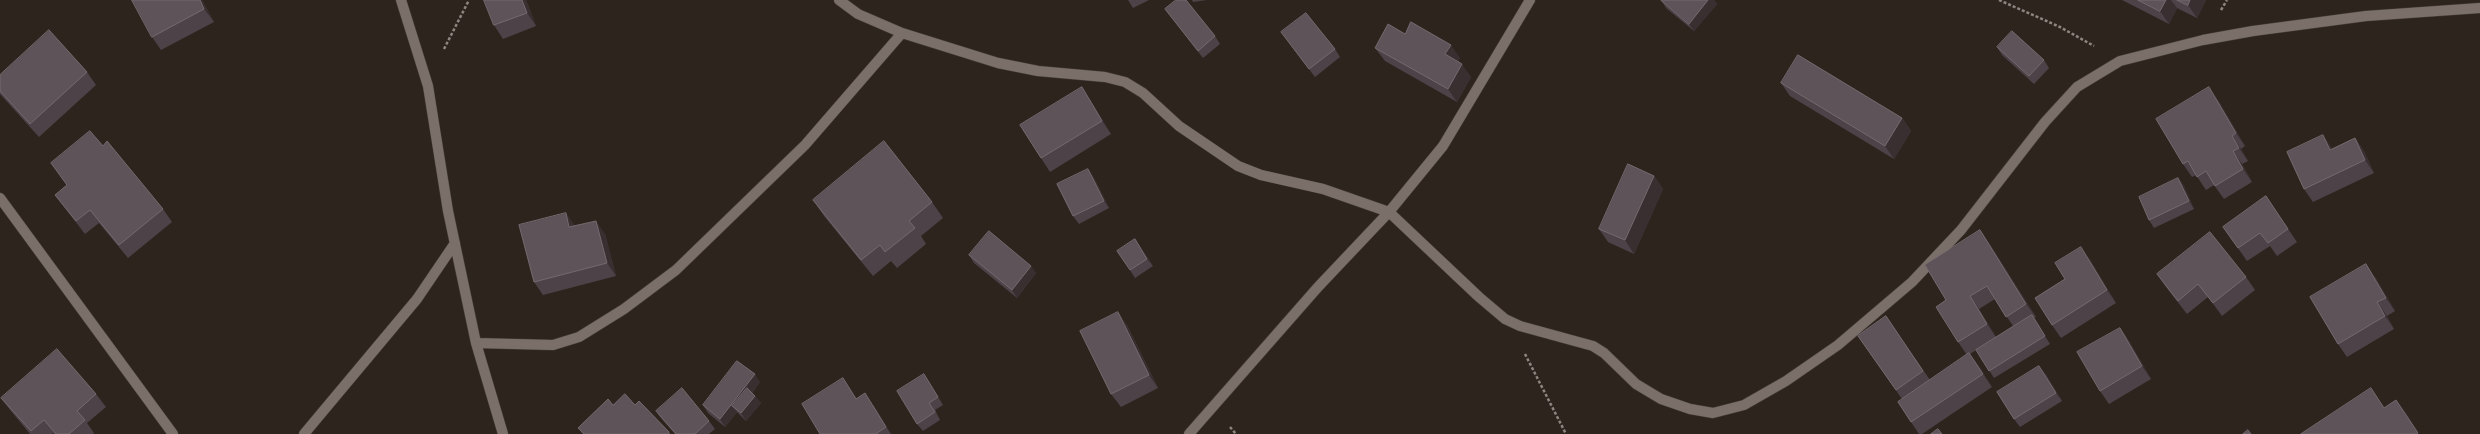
<!DOCTYPE html>
<html>
<head>
<meta charset="utf-8">
<style>
  body { margin:0 }
  canvas { display:block; background:#2d241e }
</style>
</head>
<body>
<canvas width="2480" height="434"></canvas>
<script>
const ctx = document.querySelector('canvas').getContext('2d');
ctx.lineJoin = 'round';
function stroke(path, color, width, dash) { ctx.strokeStyle = color; ctx.lineWidth = width; ctx.lineCap = dash ? 'butt' : 'round'; ctx.setLineDash(dash || []); ctx.stroke(path); }
function fill(path, color) { ctx.fillStyle = color; ctx.fill(path, 'evenodd'); }
const path = new Path2D(`
  M1999,0L2060,27L2094,46
  M2221,10L2227,0
  M444,49L469,0
  M1525,354L1566,434
  M1230,427L1236,434`);
const minor = new Path2D(`
  M401,0L428,86L448,211L476,343L503,434
  M839,0L858,14L902,33L998,63L1038,71L1105,77L1125,82L1143,93L1179,126L1238,166L1261,175L1323,189L1389,212L1479,297L1505,319L1520,326L1593,346L1604,353L1636,384L1661,399L1690,409L1713,413L1744,405L1786,381L1838,345L1912,282L1961,230L2045,122L2077,87L2120,61L2203,40L2253,31L2366,16L2480,8
  M0,198L173,434
  M476,343L553,345L579,337L624,309L676,270L805,145L902,33
  M304,434L417,299L455,243
  M1189,434L1318,287L1389,212L1443,146L1530,0`);
const wall = new Path2D(`
  M202,0L214,22L161,50L152,37Z
  M484,0H526L536,26L503,39L494,25Z
  M1128,0H1149L1133,8Z
  M1192,0H1207L1193,2Z
  M1661,0H1714L1717,4L1694,31L1666,8Z
  M2122,0H2206L2197,18L2177,8L2169,24Z
  M1165,9L1215,36L1220,44L1203,58Z
  M1281,32L1335,49L1340,57L1315,77Z
  M1405,34L1460,58L1458,61L1471,77L1457,102L1385,61L1375,48Z
  M1997,47L2044,60L2049,68L2034,84L2002,55Z
  M87,72L96,85L39,137L0,94V75Z
  M1781,83L1902,118L1911,131L1894,159L1790,96Z
  M2218,100L2245,146L2241,149L2248,161L2242,164L2252,182L2224,199L2214,185L2206,190L2196,175L2192,177L2183,164Z
  M1091,101L1111,134L1050,172L1041,158Z
  M2355,138L2364,151L2374,173L2313,202L2304,189L2332,149Z
  M103,146L163,209L172,222L128,258L99,223L85,234L55,195L67,185L51,163Z
  M1093,176L1109,208L1079,224L1073,216Z
  M1654,176L1663,189L1634,254L1608,242L1599,229Z
  M2178,178L2184,186L2194,209L2154,228L2149,220Z
  M2266,196L2297,242L2277,256L2270,246L2247,261L2223,227Z
  M813,200L932,202L943,218L921,236L926,244L897,268L891,261L873,276L824,216Z
  M575,226L605,234L616,276L543,295L534,282Z
  M1980,230L1989,243L2036,317L2034,318L2050,344L1994,378L1976,350L1970,354L1992,387L1922,434H1919L1911,422L1902,399L1858,336L1886,316L1930,380L1967,355L1958,342L1946,300ZM1995,299L2013,326L1977,349L1996,337L1979,309Z
  M1135,239L1153,266L1135,278L1130,270Z
  M969,255L1036,273L1017,298L974,263Z
  M2090,260L2116,303L2061,338L2052,325L2065,279Z
  M2157,274L2246,277L2255,290L2222,316L2208,297L2187,314L2166,287Z
  M2375,277L2395,311L2387,316L2394,329L2347,357L2338,344Z
  M1127,325L1158,388L1121,407L1111,394Z
  M2120,328L2129,341L2151,379L2109,404L2100,391Z
  M2045,373L2062,401L2020,427L2014,419Z
  M843,378L857,399L874,406L891,434H820Z
  M760,382L752,393L761,403L746,421L737,412L725,427L708,413L703,405Z
  M929,382L943,405L935,410L940,420L923,431L917,424Z
  M96,394L106,407L87,423L94,433L93,434H54L53,433L52,434H30L11,411L1,398Z
  M613,405H635L669,432L671,434H583L578,428Z
  M656,411L709,421L715,429L709,434H675L661,418Z`);
const shadedWall = new Path2D(`
  M200,0H202L214,22L204,9Z
  M522,0H526L536,26L527,13Z
  M1708,0H1714L1717,4L1694,31L1689,24Z
  M2166,0H2171L2177,8L2169,24L2160,11Z
  M2190,0H2206L2197,18L2188,5Z
  M1451,45L1460,58L1455,67L1445,54Z
  M1462,64L1471,77L1457,102L1448,89Z
  M1082,87L1091,101L1111,134L1102,121Z
  M2209,87L2218,100L2245,146L2236,133Z
  M1902,118L1911,131L1894,159L1885,146Z
  M2323,135L2332,148L2339,163L2330,150Z
  M2232,136L2241,149L2248,161L2239,148Z
  M2355,138L2364,151L2374,173L2365,160Z
  M2233,151L2242,164L2252,182L2243,169Z
  M1088,169L1093,176L1109,208L1104,201Z
  M1654,176L1663,189L1634,254L1625,240Z
  M2178,178L2184,186L2194,209L2189,201Z
  M566,213L575,226L569,227Z
  M596,221L605,234L616,276L607,263Z
  M1980,230L1989,243L2036,317L2026,304Z
  M1135,239L1140,247L1153,266L1147,259Z
  M2081,247L2090,260L2116,303L2107,290Z
  M2366,264L2375,277L2395,311L2386,298Z
  M1031,266L1036,273L1017,298L1012,290Z
  M1970,296L1979,309L1996,337L1987,324Z
  M2377,302L2387,316L2394,329L2385,316Z
  M1118,312L1127,325L1158,388L1149,375Z
  M2032,315L2038,323L2050,344L2045,336Z
  M2120,328L2129,341L2151,379L2142,366Z
  M1969,353L1979,366L1992,387L1983,374Z
  M2039,366L2045,373L2062,401L2056,393Z
  M755,374L760,382L738,411L732,406L737,412L725,427L720,419Z
  M843,378L852,391L865,412L856,399Z
  M865,393L874,406L891,434L886,427Z
  M755,396L761,403L746,421L741,413Z
  M2396,400L2408,416L2419,434L2418,433Z`);
const building = new Path2D(`
  M132,0H200L204,9L152,37Z
  M484,0H522L527,13L494,25Z
  M1176,0H1186L1215,36L1198,51L1165,9Z
  M1661,0H1708L1689,24Z
  M2138,0H2166L2160,11Z
  M2177,0H2190L2188,5Z
  M1306,13L1335,49L1309,69L1281,32Z
  M1411,22L1451,45L1445,54L1462,64L1448,89L1375,48L1388,24L1405,34Z
  M49,30L87,72L30,124L0,91V75Z
  M2012,31L2044,60L2029,76L1997,47Z
  M1798,55L1902,118L1885,146L1781,83Z
  M1082,87L1102,121L1041,158L1020,125Z
  M2209,87L2236,133L2232,136L2239,148L2233,151L2243,169L2215,186L2206,171L2197,177L2188,161L2183,164L2156,119Z
  M90,131L103,146L107,141L163,209L119,245L90,210L76,221L55,195L67,185L51,163Z
  M2323,135L2330,150L2355,138L2365,160L2304,189L2287,152Z
  M884,141L932,202L909,221L915,228L885,252L880,245L861,260L813,200Z
  M1628,164L1654,176L1625,240L1599,229Z
  M1088,169L1104,201L1073,216L1057,184Z
  M2178,178L2189,201L2149,220L2139,197Z
  M2266,196L2288,229L2268,243L2260,233L2238,248L2223,227Z
  M566,213L569,227L596,221L607,263L534,282L519,225Z
  M1980,230L2026,304L2006,317L1987,286L1970,296L1987,324L1958,342L1936,307L1946,300L1925,265Z
  M989,231L1031,266L1012,290L969,255Z
  M2210,232L2246,277L2213,303L2198,284L2178,301L2157,274Z
  M1135,239L1147,259L1130,270L1117,251Z
  M2081,247L2107,290L2052,325L2035,298L2065,279L2055,263Z
  M2366,264L2386,298L2377,302L2385,316L2338,344L2310,297Z
  M1118,312L1149,375L1111,394L1080,331Z
  M2032,315L2045,336L1989,371L1976,350Z
  M1886,316L1923,371L1896,390L1858,336Z
  M2120,328L2142,366L2100,391L2077,352Z
  M57,349L96,394L77,411L85,420L69,434H56L44,420L31,431L1,398Z
  M1969,353L1983,374L1911,422L1898,402Z
  M737,361L755,374L720,419L703,405Z
  M2039,366L2056,393L2014,419L1997,392Z
  M924,374L938,397L929,403L935,412L917,424L897,391Z
  M843,378L856,399L865,393L886,427L877,433V434H820L802,404Z
  M682,388L709,421L695,434H676L656,411Z
  M747,388L755,396L741,413L732,406Z
  M2371,388L2384,408L2396,400L2418,433L2416,434H2301Z
  M625,394L635,405L639,401L669,432L668,434H584L578,428L608,399L613,405Z
  M1938,429L1942,434H1931Z
  M2248,430L2251,434H2243Z`);
stroke(minor, '#48403c', 11);
stroke(path, '#8c8580', 2.5, [3, 2]);
stroke(minor, '#7b7069', 10);
fill(wall, '#4d4248');
fill(shadedWall, '#392f31');
fill(building, '#5e5359');
stroke(building, '#736a6e', 1);
</script>
</body>
</html>
